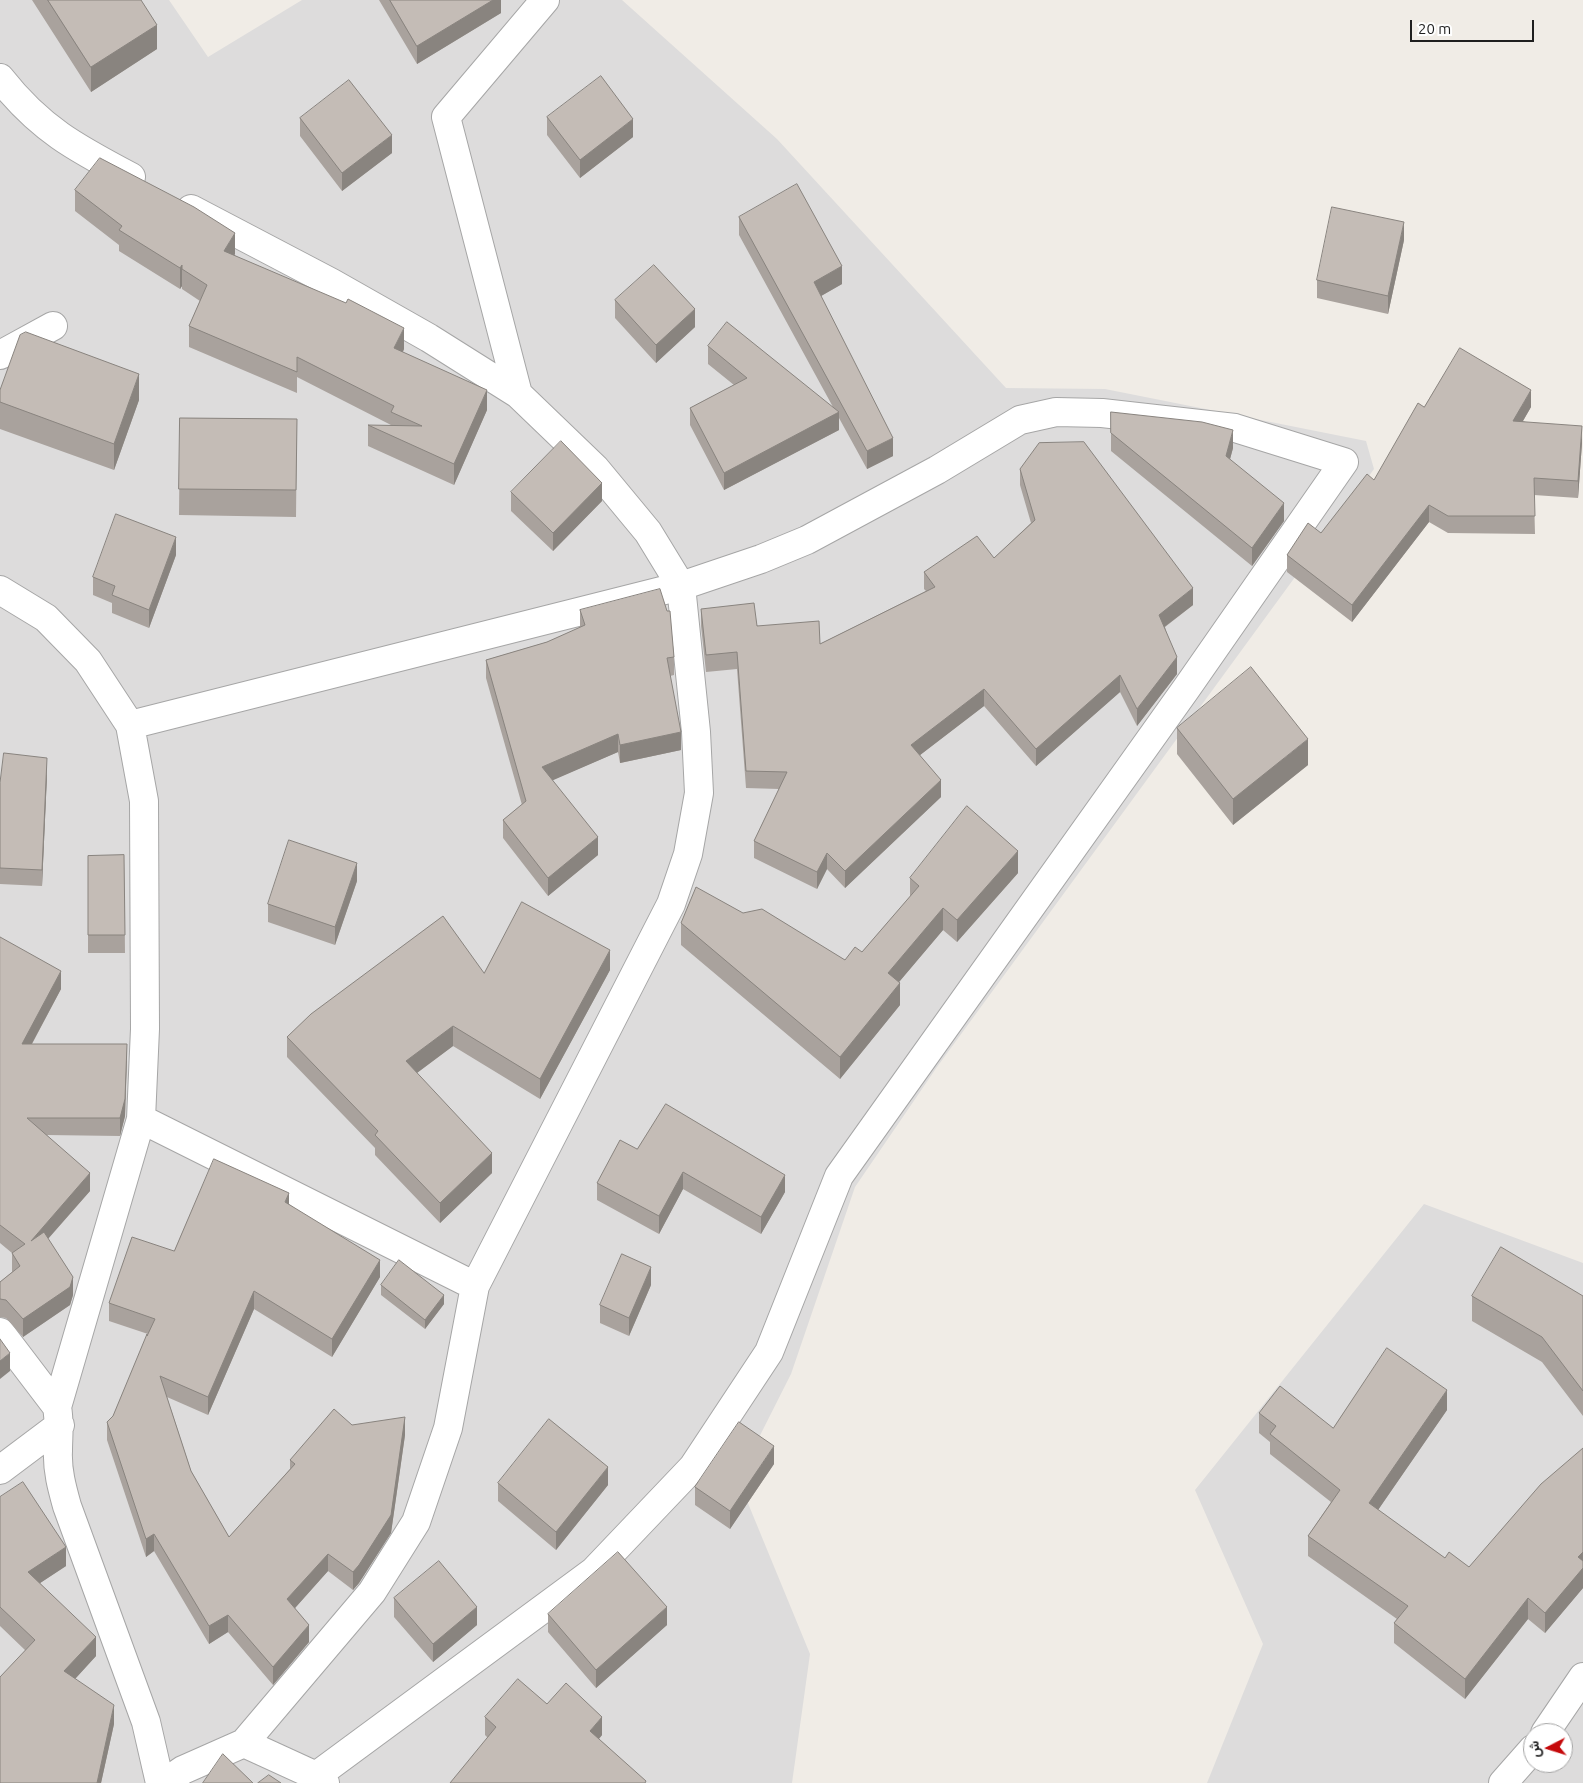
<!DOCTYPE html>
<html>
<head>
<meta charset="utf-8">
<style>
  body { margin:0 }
  #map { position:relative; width:1583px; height:1783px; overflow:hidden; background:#f0ece6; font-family:Ubuntu,Vazirmatn,sans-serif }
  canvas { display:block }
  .north { position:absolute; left:1523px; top:1723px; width:50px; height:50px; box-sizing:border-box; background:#fff; border:1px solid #a5a5a5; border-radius:50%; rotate:265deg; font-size:14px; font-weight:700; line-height:20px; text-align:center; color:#1f1f1f }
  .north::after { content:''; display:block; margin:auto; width:18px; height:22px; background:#c5090b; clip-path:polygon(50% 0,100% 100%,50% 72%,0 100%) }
  .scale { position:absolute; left:1410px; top:20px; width:124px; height:22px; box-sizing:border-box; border:2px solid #1f1f1f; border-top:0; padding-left:6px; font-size:15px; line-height:18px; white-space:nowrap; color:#1f1f1f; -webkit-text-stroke:4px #fff; paint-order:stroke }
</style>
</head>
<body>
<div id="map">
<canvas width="1583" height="1783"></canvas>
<div class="north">ش</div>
<div class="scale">20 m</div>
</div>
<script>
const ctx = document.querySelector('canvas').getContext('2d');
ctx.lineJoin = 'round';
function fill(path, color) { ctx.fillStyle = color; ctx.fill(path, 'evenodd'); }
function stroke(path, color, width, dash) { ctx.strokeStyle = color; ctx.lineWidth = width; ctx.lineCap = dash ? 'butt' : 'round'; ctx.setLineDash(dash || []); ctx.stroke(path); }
const residential = new Path2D(`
  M0,0H169L208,57L302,0H622L777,139L1006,388L1105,389L1366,441L1374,469L937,1067L855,1187L791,1374L738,1479L810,1654L792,1783H0Z
  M1424,1204L1583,1263V1783H1207L1263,1644L1195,1490ZM1533,1733H1563V1763H1533Z`);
const minor = new Path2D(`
  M0,78C40,129 76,148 131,177
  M191,209L332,283L429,338L518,394L595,468L648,532L681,586L696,732L699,793L688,854L671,904L475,1286L448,1428L416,1522L372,1592L244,1743
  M0,355L53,326
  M518,394L446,117L545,0
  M0,590L46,618L88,661L130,725L144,801L145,1029L141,1119L57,1407C60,1423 58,1436 58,1451C57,1470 62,1488 67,1506L146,1722L160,1783
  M130,725L681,586L761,559L807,540L937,470L1020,420L1056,412L1102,413L1235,428L1344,462L1186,689L839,1176L769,1352L693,1467L594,1571L316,1776
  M141,1119L475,1286
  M0,1332L57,1407
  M0,1470L60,1425
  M1545,1733L1583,1677
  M164,1783L183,1770L244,1743L316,1776L325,1783
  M1503,1783L1533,1749`);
const wall = new Path2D(`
  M32,0H141L157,49L91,92Z
  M379,0H501V13L417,64Z
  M547,117L633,137L580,178L547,135Z
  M300,118L392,153L342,191L300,136Z
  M75,190L235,254L234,255L404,349L403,352L487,410L454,485L368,446V425H391L297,377V393L189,347V326L200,301L182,289V286L180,289L119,251V245L75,211Z
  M739,217L842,284L821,296L893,456L867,469L839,418V430L724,490L690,425V408L734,385L708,364V346L833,407L739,235Z
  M1404,240L1388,314L1317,298V280Z
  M615,300L695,327L656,363L615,318Z
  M0,390L139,400L114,470L0,429Z
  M1424,407H1531L1523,421L1582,443L1578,498L1534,495L1535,534L1448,533L1429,522L1352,622L1287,572V555L1321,533L1374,480Z
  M1111,412L1233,448L1230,459L1284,521L1252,566L1111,451Z
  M180,418L297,419L296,517L179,515Z
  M1020,469L1193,605L1165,627L1177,674L1137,726L1120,692L1036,766L984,706L920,755L941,797L845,888L827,869L817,889L754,858V841L779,789L746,788L737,669L706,672L701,626V609L820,644L926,591L924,589V572L994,558L1031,523L1020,485Z
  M511,492L602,501L553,551L511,511Z
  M176,555L149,628L112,613V603L93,595V577Z
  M580,610L674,657V675L670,676L681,750L620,763L618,752L552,780L598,855L548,896L503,838V820L522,805L486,678V660L547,642L580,628Z
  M1177,728L1308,765L1233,825L1177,754Z
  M47,775L42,886L0,884V783Z
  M124,855L125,953H88V856Z
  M1018,873L957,942L943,930L899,982L900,1005L840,1079L681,945V923L743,913L845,960L862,952L910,897V878Z
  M357,881L335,945L268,922V904Z
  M0,937L61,989L32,1044L127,1061L125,1116L120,1136L47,1135L90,1191L48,1239L73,1295L70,1305L23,1337L6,1318L0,1317V1282L12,1272V1253L0,1243Z
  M610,970L540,1099L453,1046L417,1073L492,1173L440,1223L375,1155V1148L287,1057V1037L484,973Z
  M637,1149L785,1192L761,1234L683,1189L659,1234L597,1200V1183Z
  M289,1204L380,1277L332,1357L254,1309L208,1415L167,1397L191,1471L229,1537L290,1469V1460L352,1425L405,1435L391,1533L359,1583L353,1590L328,1571L295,1608L309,1642L273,1685L228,1632L209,1644L154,1551L146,1557L107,1440V1422L113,1416L148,1334L109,1321V1303L174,1251Z
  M381,1285L444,1304L425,1329L381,1295Z
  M651,1285L629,1336L600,1323V1305Z
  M1472,1296H1583V1416L1542,1362L1472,1321Z
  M1447,1410L1378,1510L1445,1558L1469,1567L1583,1448V1588L1545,1633L1528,1619L1465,1699L1394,1643V1623L1397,1619L1308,1556V1536L1331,1502L1270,1454V1442L1259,1433V1413L1333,1428Z
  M774,1464L730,1529L695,1505V1487Z
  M498,1483L608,1485L556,1550L498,1501Z
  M0,1497L66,1566L40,1583L96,1656L75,1679L114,1724L101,1783H0L25,1650L0,1626Z
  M394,1598L477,1625L433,1662L394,1617Z
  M548,1614L667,1625L596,1688L548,1632Z
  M547,1704L602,1735L599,1739L646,1783L487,1737L485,1735V1717Z`);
const shadedWall = new Path2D(`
  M493,0H501V13L417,64V46Z
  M157,25V49L91,92V67Z
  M633,119V137L580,178V160Z
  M392,135V153L342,191V173Z
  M1404,222V240L1388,314V296Z
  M235,233V254L224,272V251Z
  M182,265V286L180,289V268Z
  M842,266V284L814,300V282Z
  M695,309V327L656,363V345Z
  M404,328V349L394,369V348Z
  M139,374V400L114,470V444Z
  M487,390V410L454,485V464Z
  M1531,390V407L1513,438V421Z
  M839,412V430L724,490V473Z
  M1582,426V443L1578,498V481Z
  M1233,430V448L1226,474V456Z
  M893,438V456L867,469V451Z
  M602,483V501L553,551V533Z
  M1284,503V521L1252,566V548Z
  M1429,505V522L1352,622V605Z
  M176,537V555L149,628V610Z
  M1193,588V605L1159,631V615Z
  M1177,657V674L1137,726V709Z
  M1120,675V692L1036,766V749Z
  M984,689V706L911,762V745Z
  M681,732V750L620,763V745Z
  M618,734V752L542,785V767Z
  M1308,739V765L1233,825V799Z
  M47,758V775L42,886V870Z
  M941,780V797L845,888V871Z
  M598,837V855L548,896V878Z
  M1018,851V873L957,942V920Z
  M827,853V869L817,889V872Z
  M357,863V881L335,945V927Z
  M943,908V930L888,995V973Z
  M610,950V970L540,1099V1079Z
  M61,971V989L22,1062V1044Z
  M900,983V1005L840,1079V1057Z
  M453,1026V1046L406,1081V1061Z
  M127,1044L125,1116L120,1136V1118Z
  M492,1153V1173L440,1223V1203Z
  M683,1172V1189L659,1234V1216Z
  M90,1173V1191L31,1258V1241Z
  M785,1175V1192L761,1234V1217Z
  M289,1193V1210L285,1202Z
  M380,1260V1277L332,1357V1339Z
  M651,1267V1285L629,1336V1318Z
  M73,1277V1295L70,1305L23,1337V1319Z
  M254,1291V1309L208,1415V1397Z
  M444,1295V1304L425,1329V1320Z
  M10,1353V1371L0,1379V1361Z
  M1447,1390V1410L1369,1523V1503Z
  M405,1417V1435L391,1533L359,1583L353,1590V1572Z
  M774,1446V1464L730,1529V1511Z
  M608,1467V1485L556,1550V1532Z
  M154,1534V1551L146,1557V1539Z
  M66,1547V1566L28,1591V1572Z
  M1583,1552V1588L1545,1633V1613L1578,1557Z
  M328,1554V1571L287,1617V1599Z
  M1528,1598V1619L1465,1699V1679Z
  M477,1607V1625L433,1662V1644Z
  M667,1607V1625L596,1688V1670Z
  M228,1615V1632L209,1644V1626Z
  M309,1625V1642L273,1685V1667Z
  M96,1637V1656L64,1691V1671Z
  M114,1705V1724L101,1783H97Z
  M602,1717V1735L590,1749V1731Z`);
const building = new Path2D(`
  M48,0H141L157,25L91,67Z
  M390,0H493L417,46Z
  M601,76L633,119L580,160L547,117Z
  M349,80L392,135L342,173L300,118Z
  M100,158L194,207L235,233L224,251L346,303L348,299L404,328L394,348L487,390L454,464L368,425L422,426L391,412L394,406L297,357V372L189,326L207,285L182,269V265L180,268L119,230L122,226L75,190Z
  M797,184L842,266L814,282L893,438L867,451L739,217Z
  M1332,207L1404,222L1388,296L1317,280Z
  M654,265L695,309L656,345L615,300Z
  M727,322L839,412L724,473L690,408L747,378L708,346Z
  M26,332L139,374L114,444L0,402V390L20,335Z
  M1460,348L1531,390L1513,421L1582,426L1578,481L1534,478L1535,516H1448L1429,505L1352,605L1287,555L1308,523L1321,533L1367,474L1374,480L1418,403L1424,407Z
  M1111,412L1202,422L1233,430L1226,456L1284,503L1252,548L1111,433Z
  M180,418L297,419L296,490L179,489Z
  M561,441L602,483L553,533L511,492Z
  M1084,442L1193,588L1159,615L1177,657L1137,709L1120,675L1036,749L984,689L911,745L941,780L845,871L827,853L817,872L754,841L787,772L746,771L737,652L706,655L701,609L754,603L757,626L819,621L820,644L935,587L924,572L977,536L994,558L1035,520L1020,469L1039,443Z
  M116,514L176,537L149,610L112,595L115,586L93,577Z
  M660,589L667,611H670L674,657L667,658L681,732L620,745L618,734L542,767L598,837L548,878L503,820L526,801L486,660L547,642L585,625L580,610Z
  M1251,667L1308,739L1233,799L1177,728Z
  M4,753L47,758L42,870L0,868V783Z
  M967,806L1018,851L957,920L943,908L888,973L900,983L840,1057L681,923L696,887L743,913L762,909L845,960L855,947L862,952L919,886L910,878Z
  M289,840L357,863L335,927L268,904Z
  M124,855L125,935H88V856Z
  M522,902L610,950L540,1079L453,1026L406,1061L492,1153L440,1203L375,1135L378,1131L287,1037L311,1014L443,916L484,973Z
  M0,937L61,971L22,1044H127L125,1099L120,1118H27L90,1173L31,1241L44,1232L73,1277L70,1287L23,1319L6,1300L0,1299V1282L20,1266L12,1253L25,1244L0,1225Z
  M666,1104L785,1175L761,1217L683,1172L659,1216L597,1183L620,1140L637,1149Z
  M214,1159L289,1193L285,1202L380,1260L332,1339L254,1291L208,1397L160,1376L191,1471L229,1537L295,1464L290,1460L334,1409L352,1425L405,1417L391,1515L359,1565L353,1572L328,1554L287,1599L309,1625L273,1667L228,1615L209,1626L154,1534L146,1539L107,1422L113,1416L147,1334V1336L155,1319L109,1303L132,1237L174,1251Z
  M1501,1247L1583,1296V1391L1542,1337L1472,1296Z
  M622,1254L651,1267L629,1318L600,1305Z
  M399,1260L444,1295L425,1320L381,1285Z
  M0,1339L10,1353L0,1361Z
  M1387,1348L1447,1390L1369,1503L1445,1558L1449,1552L1469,1567L1541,1484L1583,1448V1552L1578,1557L1583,1561V1568L1545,1613L1528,1598L1465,1679L1394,1623L1408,1606L1308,1536L1340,1490L1270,1434L1276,1426L1259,1413L1280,1386L1333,1428Z
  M549,1419L608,1467L556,1532L498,1483Z
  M739,1422L774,1446L730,1511L695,1487Z
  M23,1482L66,1547L28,1572L96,1637L64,1671L114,1705L97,1783H0V1677L35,1640L0,1607V1497Z
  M618,1552L667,1607L596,1670L548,1614Z
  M439,1561L477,1607L433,1644L394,1598Z
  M518,1679L547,1704L566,1683L602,1717L590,1731L646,1781L645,1783H450L496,1727L485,1717Z
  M223,1754L253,1783H203Z
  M269,1775L281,1783H258Z`);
fill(residential, '#dddcdc');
stroke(minor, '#a6a6a6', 30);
stroke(minor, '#fff', 28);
fill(wall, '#a9a29d');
fill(shadedWall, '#89847f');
fill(building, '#c4bcb6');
stroke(building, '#89847f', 1);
</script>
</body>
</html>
